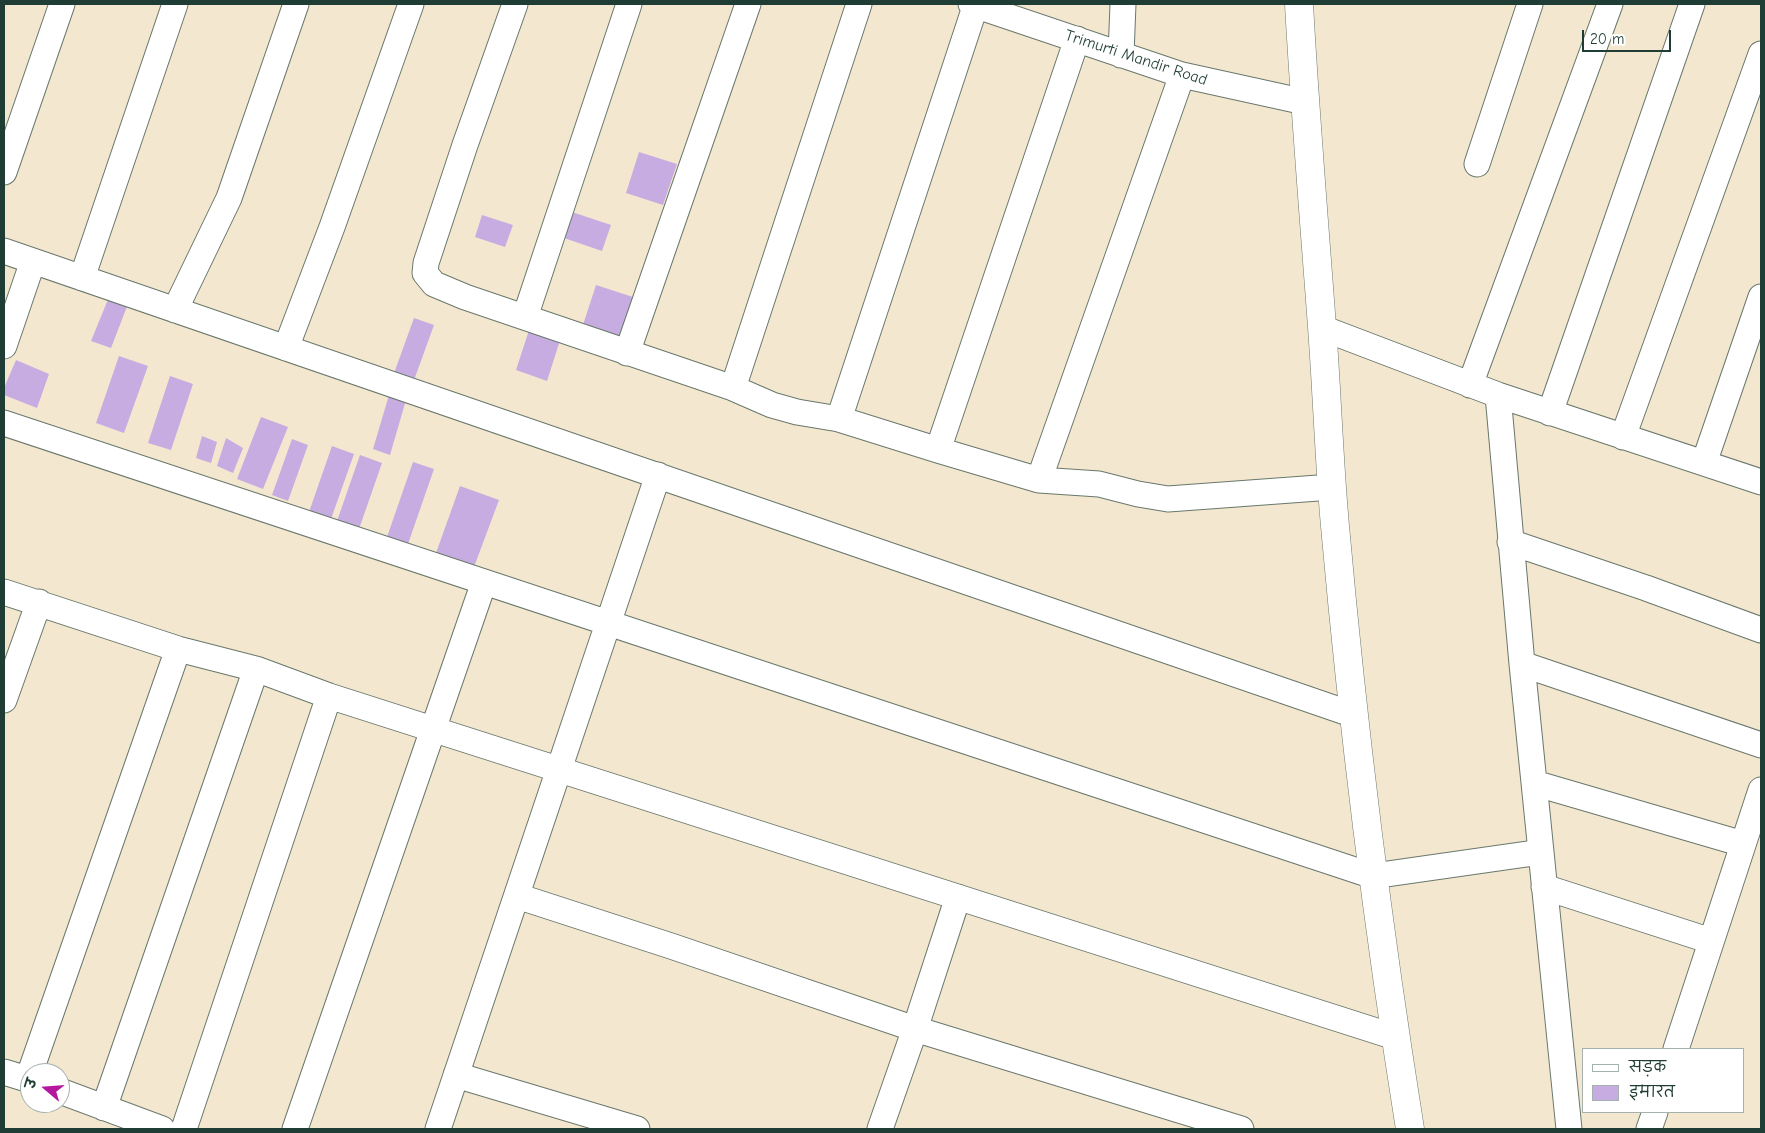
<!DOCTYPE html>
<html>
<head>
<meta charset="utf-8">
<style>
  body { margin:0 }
  #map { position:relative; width:1765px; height:1133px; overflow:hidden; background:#f3e7d0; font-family:"Comic Neue","Playpen Sans Deva",sans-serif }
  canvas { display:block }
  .frame { position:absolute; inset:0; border:5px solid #1f3d34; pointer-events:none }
  .legend { position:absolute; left:1582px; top:1048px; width:162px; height:65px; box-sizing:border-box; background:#fff; border:1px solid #a5b1ae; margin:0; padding:6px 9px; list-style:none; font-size:15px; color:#1f3d34 }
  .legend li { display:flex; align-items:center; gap:10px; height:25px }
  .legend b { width:25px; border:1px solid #a5b1ae }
  .north { position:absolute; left:20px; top:1063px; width:50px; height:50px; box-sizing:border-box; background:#fff; border:1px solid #a5b1ae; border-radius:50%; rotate:288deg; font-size:14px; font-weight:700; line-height:20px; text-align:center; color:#1f3d34 }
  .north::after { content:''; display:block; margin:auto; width:18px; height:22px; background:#b5179e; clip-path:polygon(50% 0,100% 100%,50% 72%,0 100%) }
  .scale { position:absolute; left:1582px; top:30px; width:89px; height:22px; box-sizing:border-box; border:2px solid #1f3d34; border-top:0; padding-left:6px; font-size:15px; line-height:18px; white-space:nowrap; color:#1f3d34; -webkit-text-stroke:4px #fff; paint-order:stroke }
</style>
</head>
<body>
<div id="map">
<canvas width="1765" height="1133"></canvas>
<div class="frame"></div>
<ul class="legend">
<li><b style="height:6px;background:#fff"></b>सड़क</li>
<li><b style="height:14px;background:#c7ace1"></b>इमारत</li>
</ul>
<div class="north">उ</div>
<div class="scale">20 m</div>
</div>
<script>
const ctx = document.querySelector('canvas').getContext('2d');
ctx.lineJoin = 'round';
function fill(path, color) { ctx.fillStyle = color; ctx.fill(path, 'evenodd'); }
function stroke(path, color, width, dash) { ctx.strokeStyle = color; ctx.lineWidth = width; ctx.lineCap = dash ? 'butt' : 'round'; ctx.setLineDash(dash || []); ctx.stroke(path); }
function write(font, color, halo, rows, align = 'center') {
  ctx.font = font + ' "Comic Neue",sans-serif'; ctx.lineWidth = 4; ctx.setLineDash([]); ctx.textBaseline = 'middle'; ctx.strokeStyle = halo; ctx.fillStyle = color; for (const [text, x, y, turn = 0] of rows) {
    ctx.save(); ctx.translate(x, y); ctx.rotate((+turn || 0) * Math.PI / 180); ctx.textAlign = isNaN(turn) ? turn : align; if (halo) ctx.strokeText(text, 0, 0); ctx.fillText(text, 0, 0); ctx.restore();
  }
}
const building = new Path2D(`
  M639,152L677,164L663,205L626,193Z
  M572,212L611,225L602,251L564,238Z
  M482,215L513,225L505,247L475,237Z
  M596,285L636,298L621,344L581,331Z
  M109,297L128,304L111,348L91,341Z
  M414,318L434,325L413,383L393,376Z
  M532,321L563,331L547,381L516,370Z
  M119,356L148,366L124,433L96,423Z
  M16,360L49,374L37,408L4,395V388Z
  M170,376L193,384L171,450L148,443Z
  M389,395L406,400L390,455L373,449Z
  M261,417L288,427L263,489L237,479Z
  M202,436L217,442L211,463L196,458Z
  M226,438L243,448L233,473L217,466Z
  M292,439L308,445L288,501L272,495Z
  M332,446L354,454L331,519L309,512Z
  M360,455L382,463L359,529L337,521Z
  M413,462L434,469L408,544L387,537Z
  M460,486L499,500L474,567L436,553Z`);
const minor = new Path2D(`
  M515,4L465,145L426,263L425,273L434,284L465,297L733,388L772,405L797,412L839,419L938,450L1039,480L1099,484L1138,494L1168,499L1332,487
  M971,4L1182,75L1305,102
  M1121,55L1123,4
  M1477,164L1530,4
  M4,172L62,4
  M4,251L1354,715
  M82,278L175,4
  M175,310L229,198L296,4
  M525,317L629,4
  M1322,328L1498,395L1761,482
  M4,346L33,261
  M286,348L332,227L411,4
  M627,353L748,4
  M1470,385L1610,4
  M733,388L859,4
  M1498,395L1522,664L1569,1129
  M1550,413L1692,4
  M839,419L976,4
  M4,423L1373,876L1541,852
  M1623,437L1761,54
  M938,450L1077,39
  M1704,463L1761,297
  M1039,480L1182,75
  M1510,542L1646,588L1761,630
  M4,592L178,649L256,669L329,696L1395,1037
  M1522,664L1761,745
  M4,700L39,602
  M1534,783L1743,844
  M1544,887L1711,941
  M517,896L671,946L915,1029L1241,1129
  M1676,1049L1761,790
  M4,1072L30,1080
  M30,1073L178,649
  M456,1075L637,1129
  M60,1091L162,1129
  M104,1108L256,669
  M184,1129L329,696
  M295,1129L484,582
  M438,1129L658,475
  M880,1129L915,1029L958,897
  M1649,1129L1655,1112`);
const tertiary = new Path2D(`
  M1299,4C1305,112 1314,219 1322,327C1327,393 1329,460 1335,526C1353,728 1378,929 1410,1129`);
const streetNames = [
  ["Trimurti Mandir Road",1136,58,18]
];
fill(building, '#c7ace1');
stroke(minor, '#69786b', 27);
stroke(tertiary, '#69786b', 29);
stroke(minor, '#fff', 25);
stroke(tertiary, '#fff', 28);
write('16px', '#1f3d34', '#fff', streetNames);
</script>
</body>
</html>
